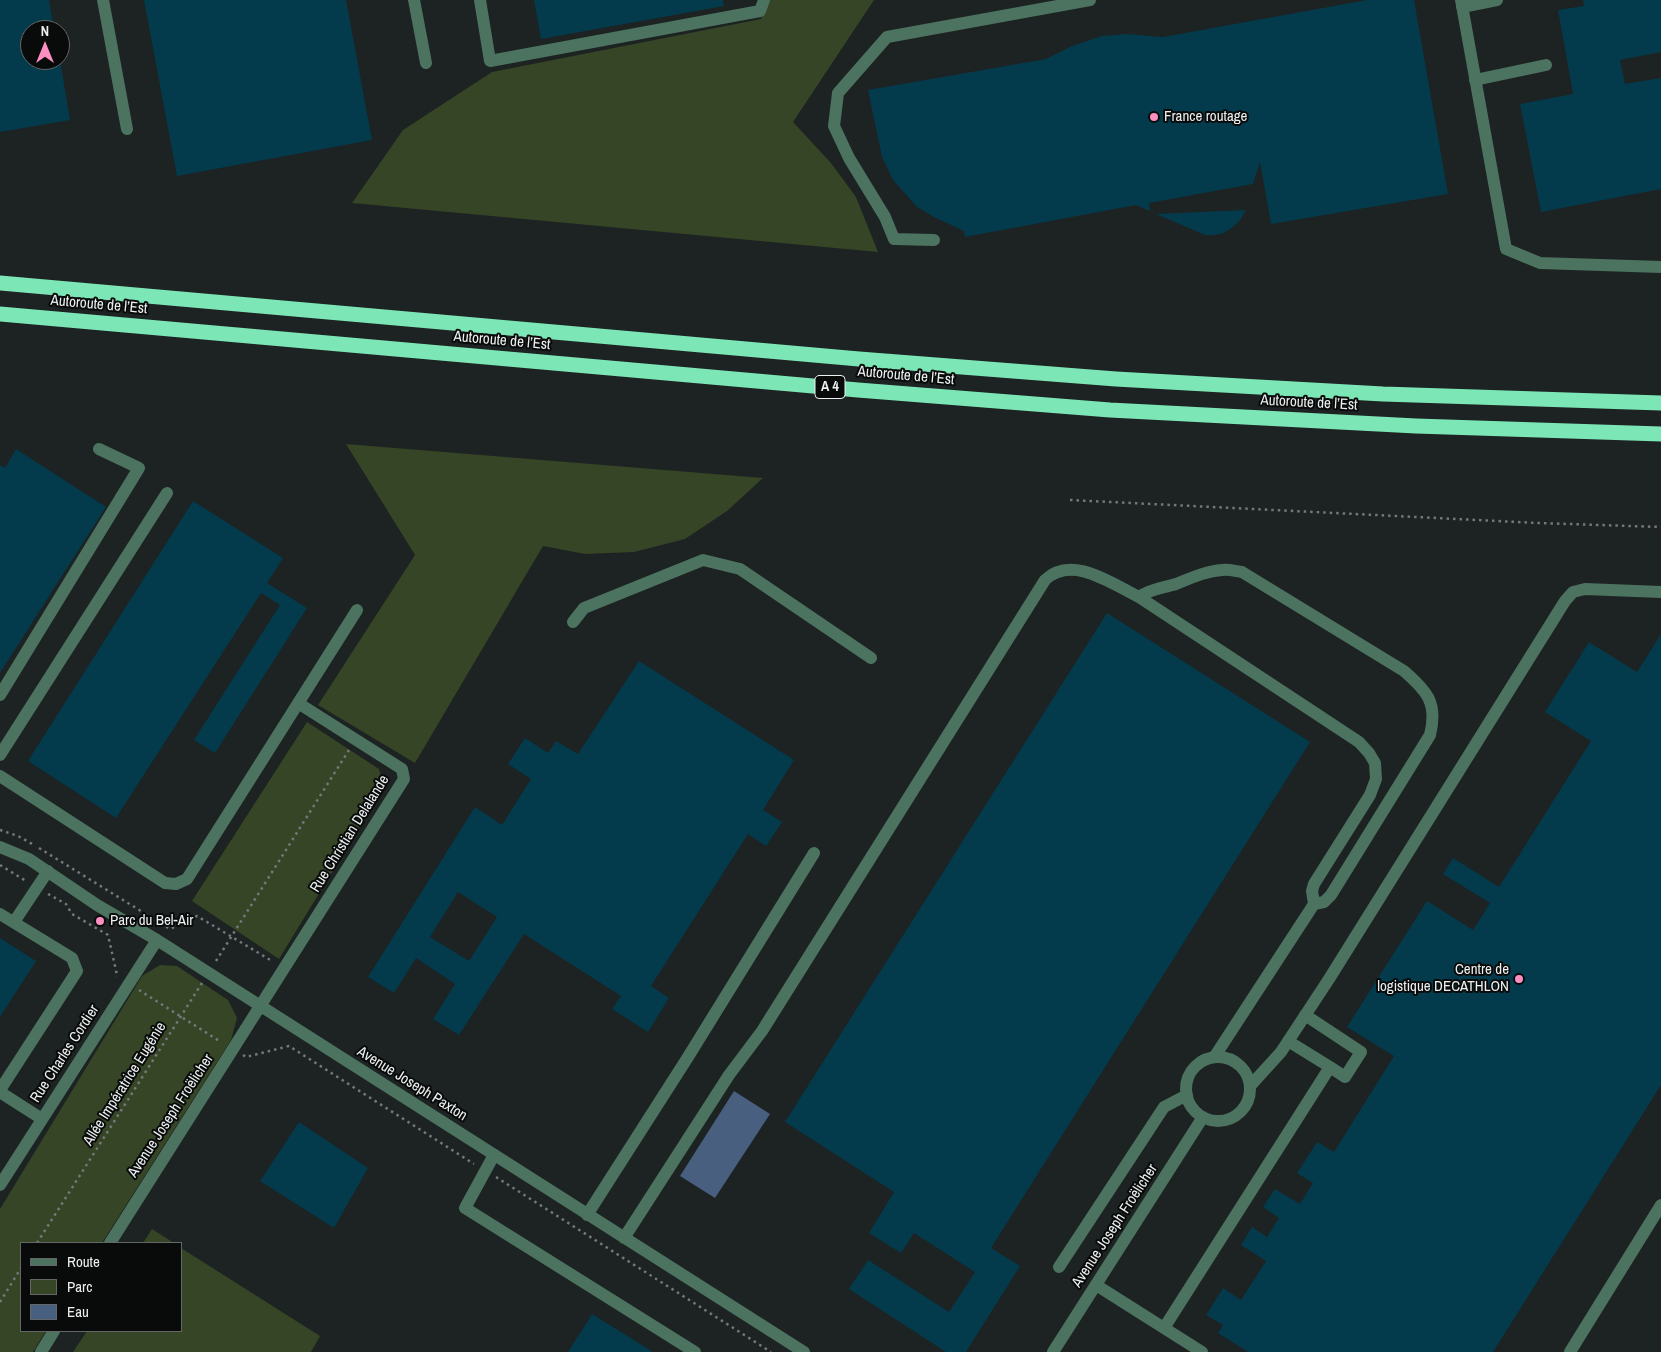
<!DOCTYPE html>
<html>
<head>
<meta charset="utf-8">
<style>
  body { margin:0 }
  #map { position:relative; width:1661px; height:1352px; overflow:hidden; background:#1d2222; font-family:"Archivo Narrow",sans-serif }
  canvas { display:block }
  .legend { position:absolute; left:20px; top:1242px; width:162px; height:90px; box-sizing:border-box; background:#090b0b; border:1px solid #646767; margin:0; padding:6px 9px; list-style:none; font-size:15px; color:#edf0f0 }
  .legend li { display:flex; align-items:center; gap:10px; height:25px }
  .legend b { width:25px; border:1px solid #646767 }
  .north { position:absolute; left:20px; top:20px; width:50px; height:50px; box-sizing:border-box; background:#090b0b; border:1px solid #646767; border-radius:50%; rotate:0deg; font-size:14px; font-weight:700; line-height:20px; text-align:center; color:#edf0f0 }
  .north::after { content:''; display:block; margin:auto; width:18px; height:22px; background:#fc8fc2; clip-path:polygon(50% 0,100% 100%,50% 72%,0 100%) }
</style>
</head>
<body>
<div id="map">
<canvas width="1661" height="1352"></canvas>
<ul class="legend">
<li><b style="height:6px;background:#4b735f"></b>Route</li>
<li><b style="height:14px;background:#354526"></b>Parc</li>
<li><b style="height:14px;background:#485f80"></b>Eau</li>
</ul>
<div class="north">N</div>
</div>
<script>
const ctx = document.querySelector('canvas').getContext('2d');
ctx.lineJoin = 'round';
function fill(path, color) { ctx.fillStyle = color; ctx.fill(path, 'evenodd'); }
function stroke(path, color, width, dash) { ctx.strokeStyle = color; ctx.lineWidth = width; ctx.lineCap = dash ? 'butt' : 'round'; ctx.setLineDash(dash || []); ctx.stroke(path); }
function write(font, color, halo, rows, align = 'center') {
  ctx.font = font + ' "Archivo Narrow",sans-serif'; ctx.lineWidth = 4; ctx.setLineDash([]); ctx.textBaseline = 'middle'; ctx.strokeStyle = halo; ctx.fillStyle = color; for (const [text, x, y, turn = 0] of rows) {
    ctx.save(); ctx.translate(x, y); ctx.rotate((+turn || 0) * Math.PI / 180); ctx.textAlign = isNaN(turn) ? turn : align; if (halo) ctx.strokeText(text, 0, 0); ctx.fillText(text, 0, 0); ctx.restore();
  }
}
const green = new Path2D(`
  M770,0H874L793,122L831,163L856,197L878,252L352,203L403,130L492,72L761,19Z
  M346,444L763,478L727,511L685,539L634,552L585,554L543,546L415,763L318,705L415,555Z
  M307,722L379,769L384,787L279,959L192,901Z
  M160,965L177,966L228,1000L237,1018L231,1040L102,1243H21V1331H46L33,1352H0V1209L142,976Z
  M152,1229L174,1243H143Z
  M181,1248L320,1336L311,1352H73L87,1331H181Z`);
const water = new Path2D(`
  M734,1091L770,1114L715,1198L680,1176Z`);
const building = new Path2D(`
  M0,0H49L54,30H30V60H60L70,120L0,132Z
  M144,0H346L372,140L177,176Z
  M534,0H723L724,6L541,39Z
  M1367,0H1414L1448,194L1271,224L1260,162L1253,184L1149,203L1150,211L1136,205L965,237L964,231L934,217L917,207L893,180L882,157L868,90L1046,59L1072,46L1102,36L1127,34L1163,37Z
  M1583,0H1661V52L1620,60L1625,84L1661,78V189L1541,212L1520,104L1573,94L1558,10L1584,6Z
  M1246,210L1240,220L1233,227L1224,233L1215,235H1205L1156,214Z
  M16,449L106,507L0,673V465L5,468Z
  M193,501L283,558L267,583L307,608L215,753L194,740L280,605L261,593L116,818L28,761Z
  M1107,613L1310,742L991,1248L1020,1266L966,1352H946L849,1289L868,1260L949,1312L975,1272L914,1233L901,1253L869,1233L894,1192L785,1122Z
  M1661,634V1085L1493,1352H1248L1218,1333L1223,1325L1206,1315L1223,1288L1241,1300L1266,1261L1241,1245L1252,1227L1267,1237L1279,1218L1263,1207L1275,1189L1300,1204L1313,1183L1297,1173L1317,1142L1334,1152L1394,1056L1347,1027L1427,901L1473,930L1490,903L1443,874L1453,858L1499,887L1591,741L1545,712L1589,642L1637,672Z
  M639,661L794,760L763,810L782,822L766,846L748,834L651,986L669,998L648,1032L612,1009L621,996L524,934L459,1035L433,1019L455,984L416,958L394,993L368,977L475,807L502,825L531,779L508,764L525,738L548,753L556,741L578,754ZM458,892L497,917L469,961L430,937Z
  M0,938L36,961L0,1017Z
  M299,1122L368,1168L334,1228L260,1181Z
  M592,1314L653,1352H568Z`);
const path = new Path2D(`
  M1070,500L1538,523L1661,527
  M0,830L18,836L34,845
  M39,848L170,929L197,916L272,961
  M0,865L26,881
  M48,894L66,904L72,914L108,935L117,975L116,977
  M216,961L349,750
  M139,990L221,1042
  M243,1055L246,1057L289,1046L474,1164
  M496,1177L771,1352
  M37,1243L202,983
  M0,1302L21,1268`);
const minor = new Path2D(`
  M103,0L127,129
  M414,0L426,63
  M480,0L490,61L760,11L764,0
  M1461,0L1506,249L1540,263L1661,267
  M1462,7L1497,0
  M1475,80L1546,65
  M934,240L894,239L885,217L849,158L834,126L838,93L887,37L1090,0
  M573,622L584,608L703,560L740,569L871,658
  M0,695L139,468L99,449
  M0,755L167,493
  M0,776L165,883L176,884L187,879L357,610
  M0,847L29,859L97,905L157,940L804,1352
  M0,914L72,958L77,971L0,1090
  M14,922L48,871
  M1305,1015L1361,1052L1345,1077L1330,1067
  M1215,1056L1314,904L1324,902L1331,895L1430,735C1438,703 1427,691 1404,671L1242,572C1235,571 1228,569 1222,570C1206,571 1191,578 1176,584C1163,588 1150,589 1139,597L1359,742L1369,753L1375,763L1376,779L1370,795L1314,884L1312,891L1314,904
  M1186 1089a32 32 0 1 1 64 0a32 32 0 1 1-64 0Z
  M1251,1085L1281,1052L1329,979L1565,601L1573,592L1585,589L1661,592
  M0,1092L42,1119
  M494,1155L465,1208L695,1352
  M0,1185L157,940
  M587,1215L688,1057L814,853
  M624,1238L729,1075L762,1031L1045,580C1072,554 1112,584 1139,597
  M110,1243L404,779L402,769L298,703
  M1059,1267L1164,1107L1187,1095
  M1096,1285L1202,1352
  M1164,1328L1330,1067L1288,1041
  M41,1352L54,1331
  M1053,1352L1203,1117
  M1570,1352L1661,1205`);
const highway = new Path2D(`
  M0,283L859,359L1116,379L1383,394L1661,403
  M0,314L858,390L1110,410L1416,426L1661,434`);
const markers = [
  [1154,117,5,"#fc8fc2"],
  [100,921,5,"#fc8fc2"],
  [1519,979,5,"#fc8fc2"]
];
const shields = [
  [830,387,30]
];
const shieldNames = [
  ["A 4",830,387]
];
const poiNames = [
  ["France routage",1164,117],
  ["Parc du Bel-Air",110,921],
  ["Centre de",1509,970,"right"],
  ["logistique DECATHLON",1509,987,"right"]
];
const streetNames = [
  ["Autoroute de l’Est",99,305,5],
  ["Autoroute de l’Est",502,341,5],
  ["Autoroute de l’Est",906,376,5],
  ["Autoroute de l’Est",1309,403,3],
  ["Rue Christian Delalande",350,834,-58],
  ["Rue Charles Cordier",65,1054,-57],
  ["Allée Impératrice Eugénie",125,1084,-58],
  ["Avenue Joseph Paxton",412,1084,32],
  ["Avenue Joseph Froëlicher",171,1116,-57],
  ["Avenue Joseph Froëlicher",1115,1226,-57]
];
fill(green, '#354526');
fill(water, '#485f80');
fill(building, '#033b4d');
stroke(path, '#747878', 2.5, [2.5, 4]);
stroke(minor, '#4b735f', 12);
stroke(highway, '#7ce6b6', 15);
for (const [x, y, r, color] of markers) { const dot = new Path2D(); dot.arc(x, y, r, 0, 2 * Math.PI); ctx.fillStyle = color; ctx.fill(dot); stroke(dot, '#090b0b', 2); }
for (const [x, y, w] of shields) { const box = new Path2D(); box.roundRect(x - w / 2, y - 11.5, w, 23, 4); ctx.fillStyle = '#090b0b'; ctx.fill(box); stroke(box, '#edf0f0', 1); }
write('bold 14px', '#edf0f0', null, shieldNames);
write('15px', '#edf0f0', '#090b0b', poiNames, 'left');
write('15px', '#edf0f0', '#090b0b', streetNames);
</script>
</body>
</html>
